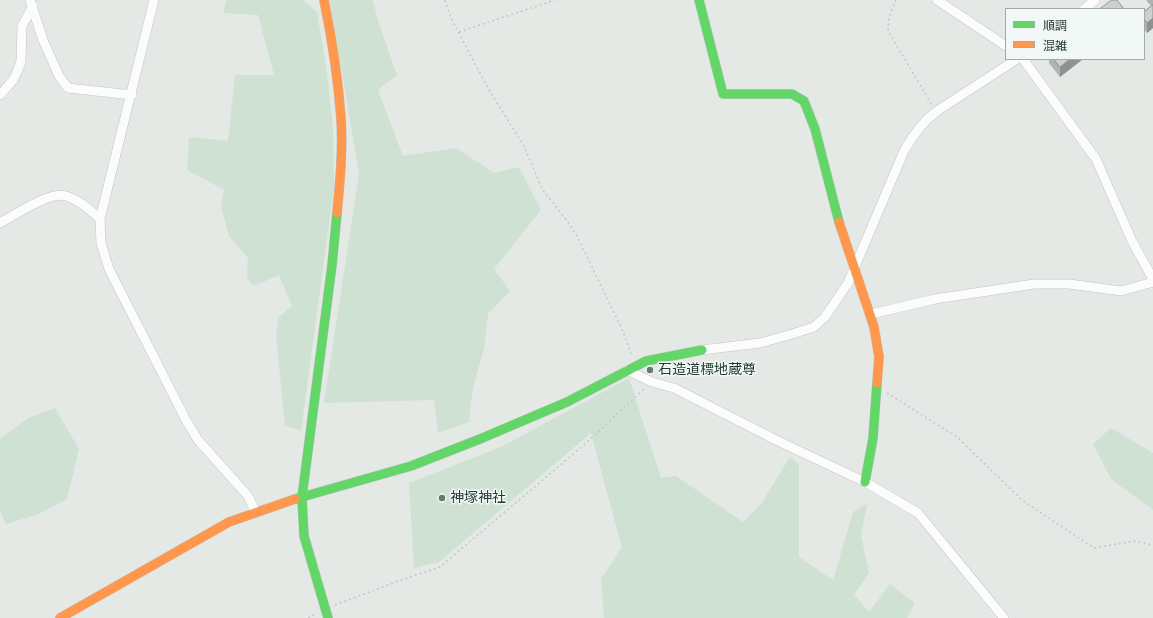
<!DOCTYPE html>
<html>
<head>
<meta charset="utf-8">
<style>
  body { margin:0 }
  #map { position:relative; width:1153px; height:618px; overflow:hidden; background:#e4e9e6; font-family:"Work Sans","Noto Sans JP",sans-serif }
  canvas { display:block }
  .legend { position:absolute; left:1005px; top:8px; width:140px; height:52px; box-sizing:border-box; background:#f2f8f5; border:1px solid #9faca7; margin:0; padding:5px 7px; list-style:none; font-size:12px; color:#233b32 }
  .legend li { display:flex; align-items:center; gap:8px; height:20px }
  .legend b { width:20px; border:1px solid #9faca7 }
</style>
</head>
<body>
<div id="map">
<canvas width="1153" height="618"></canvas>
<ul class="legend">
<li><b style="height:5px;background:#63d668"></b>順調</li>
<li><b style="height:5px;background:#ff974d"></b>混雑</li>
</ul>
</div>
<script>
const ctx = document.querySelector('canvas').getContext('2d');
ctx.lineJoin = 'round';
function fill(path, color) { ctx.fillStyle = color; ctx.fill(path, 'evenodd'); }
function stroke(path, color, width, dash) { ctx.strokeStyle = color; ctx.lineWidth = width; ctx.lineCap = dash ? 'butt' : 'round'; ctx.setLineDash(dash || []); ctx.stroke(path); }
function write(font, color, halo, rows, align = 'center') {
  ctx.font = font + ' "Work Sans","Noto Sans JP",sans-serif'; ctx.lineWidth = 3; ctx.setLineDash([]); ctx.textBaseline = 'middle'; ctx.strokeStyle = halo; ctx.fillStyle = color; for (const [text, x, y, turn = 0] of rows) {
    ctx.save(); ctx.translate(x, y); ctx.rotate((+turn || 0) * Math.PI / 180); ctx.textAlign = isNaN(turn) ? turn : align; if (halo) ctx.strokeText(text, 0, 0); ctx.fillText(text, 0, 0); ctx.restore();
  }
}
const green = new Path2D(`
  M226,0H303L317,12L326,66L333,127L334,187L301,431L285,425L276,335L279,317L292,306L279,275L254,286L247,278L248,258L229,236L221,207L224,190L187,170L189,137L228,141L235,75H274L258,15L223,13Z
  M330,0H373L377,18L397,75L378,90L403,156L456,148L494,173L519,167L541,210L494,269L510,291L488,314L484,349L473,387L469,422L438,433L434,400L324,403L359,174Z
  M629,378L661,478L676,476L743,522L761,504L790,457L799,465V557L833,580L853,512L867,504L861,535L869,573L854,595L869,612L890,584L915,603L907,618H604L601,579L622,548L591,433L439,562L414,568L409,483L503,446Z
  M55,408L79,449L67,499L39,514L6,524L0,510V439L28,418Z
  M1111,428L1153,453V510L1111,479L1093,444Z`);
const path = new Path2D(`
  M445,0L451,18L490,92L524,146L542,189L568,222L577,236L622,329L632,356
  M896,0L889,17L888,31L932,105
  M459,32L555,0
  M887,393L957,437L1023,501L1094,548L1134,541L1153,545
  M335,605L401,580L440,567L584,445L645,388
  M308,618L315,614`);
const street = new Path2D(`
  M30,0L43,40L59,76L68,88L132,95
  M154,0L100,219L101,243L109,269L186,420L198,440L248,496L255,511
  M937,0L1006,46
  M1084,9L1095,0
  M1023,59L1096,159L1132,241L1153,279
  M0,95L13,80L18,70L21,61L22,26L33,6
  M0,223C15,215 50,191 66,196C79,200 90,210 100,219
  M871,314L935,299L1034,284H1069L1121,291L1153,282
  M702,350L760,343L789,335L814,327L825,317L848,283L904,151C913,135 922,122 937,111L1017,59
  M627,370L652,382L674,388L778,441L865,482L918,513L1004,618`);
const fast = new Path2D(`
  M699,0L723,94H792L804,101L815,129L839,222
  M865,482L873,438L877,383
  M295,499L411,466L480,439L567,402L646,361L702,350
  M328,618L304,536L302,497L332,265L337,213`);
const slow = new Path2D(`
  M324,0C332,39 338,78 341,118C343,150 340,182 337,213
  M839,222L874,327L879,357L877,383
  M60,618L229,522L295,499`);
const wall = new Path2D(`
  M1146,0H1153V28L1147,33L1144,29V12L1151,6Z
  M1049,59H1083L1060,77L1049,63Z`);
const shadedWall = new Path2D(`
  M1153,18V28L1147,33V23Z
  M1070,59H1083L1060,77V67Z`);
const building = new Path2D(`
  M1112,0H1117L1124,9H1100Z
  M1153,5V18L1147,23L1144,19V12Z
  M1054,59H1070L1060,67Z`);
const markers = [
  [650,370,4,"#677871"],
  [442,498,4,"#677871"]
];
const poiNames = [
  ["石造道標地蔵尊",658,370],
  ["神塚神社",450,498]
];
fill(green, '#cee1d2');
stroke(street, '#c1c6c3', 10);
stroke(fast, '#c0c6c3', 10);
stroke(slow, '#c0c6c3', 10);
stroke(path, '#c1c9c5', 1.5, [2, 3]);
stroke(street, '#fbfcfb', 9);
stroke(fast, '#63d668', 9);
stroke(slow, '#ff974d', 9);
fill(wall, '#afb3b1');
fill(shadedWall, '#8f9290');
fill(building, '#ccd0ce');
stroke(building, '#8f9290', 1);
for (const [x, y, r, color] of markers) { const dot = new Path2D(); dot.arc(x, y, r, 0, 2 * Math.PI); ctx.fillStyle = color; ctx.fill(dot); stroke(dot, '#f2f8f5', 1.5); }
write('14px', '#233b32', '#f2f8f5', poiNames, 'left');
</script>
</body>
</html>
